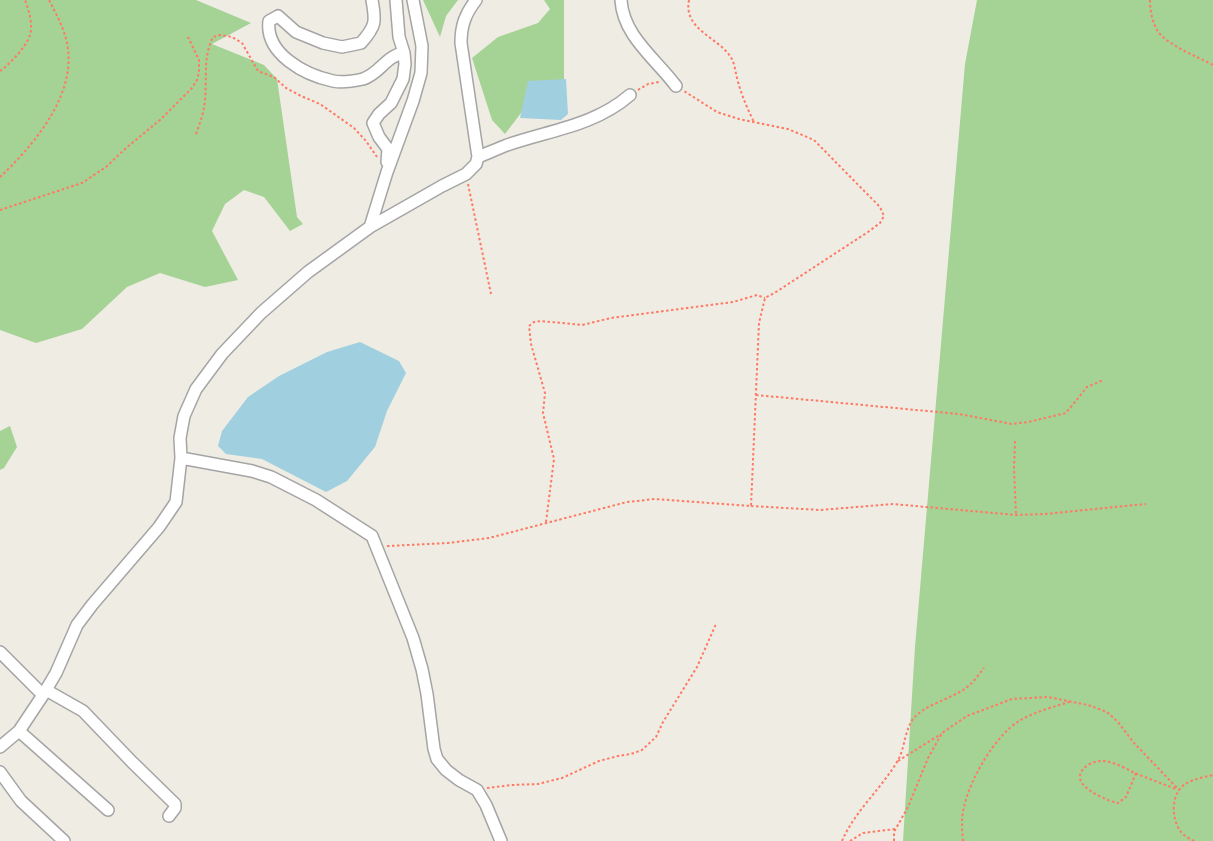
<!DOCTYPE html>
<html>
<head>
<meta charset="utf-8">
<style>
  body { margin:0 }
  canvas { display:block; background:#efece3 }
</style>
</head>
<body>
<canvas width="1213" height="841"></canvas>
<script>
const ctx = document.querySelector('canvas').getContext('2d');
ctx.lineJoin = 'round';
function fill(path, color) { ctx.fillStyle = color; ctx.fill(path, 'evenodd'); }
function stroke(path, color, width, dash) { ctx.strokeStyle = color; ctx.lineWidth = width; ctx.lineCap = dash ? 'butt' : 'round'; ctx.setLineDash(dash || []); ctx.stroke(path); }
const forest = new Path2D(`
  M0,0H196L251,23L212,44L264,65L277,79L297,217L303,224L290,231L264,197L244,190L225,204L212,231L238,280L205,287L160,273L127,287L82,329L36,343L0,330Z
  M423,0H458L446,16L440,37Z
  M544,0H564V79L537,92L505,134L492,120L472,58L498,37L538,23L550,9Z
  M977,0H1213V841H903L915,647L965,64Z
  M10,426L17,447L4,468L0,470V431Z`);
const water = new Path2D(`
  M566,79L568,114L561,120L520,118L528,81Z
  M360,342L399,361L406,373L387,411L375,447L347,481L326,492L262,459L226,454L218,446L222,431L248,397L279,376L327,352Z`);
const path = new Path2D(`
  M689,0C683,29 717,37 730,56C735,63 735,71 737,78C741,94 747,108 754,122
  M1150,0C1150,10 1152,21 1157,30C1165,44 1198,57 1213,65
  M0,71C10,64 26,47 30,35C33,24 29,10 25,0
  M638,90L648,84L659,82
  M196,134C200,123 204,112 205,100C207,78 203,56 213,37L220,35L232,37L242,43L258,71L274,77L286,88L301,96L320,104L354,128L366,141L377,157
  M0,177C35,144 80,91 66,39C63,26 55,12 49,0
  M468,184L491,294
  M0,210L82,183L106,167L126,148L160,120L192,88L197,80L199,72V60L188,37
  M756,395L959,414L1012,424L1028,422L1066,413L1087,387L1103,380
  M1015,441L1014,468L1016,515
  M751,506L820,510L893,504L1016,515L1045,514L1146,504
  M546,522L554,459L543,413L545,393L531,344L529,326L534,322L541,321L582,325L611,318L733,302L757,295L765,298
  M387,546L448,543L489,538L627,502L655,499L751,506L759,323L765,298L776,292L868,232L880,223L884,216L880,207L814,140L788,129L739,119L717,112L684,91
  M898,761L941,734
  M1136,773L1126,797L1118,803C1108,801 1088,792 1082,783C1074,771 1091,761 1101,761C1114,761 1126,769 1137,774C1150,779 1163,784 1176,789
  M487,788L512,785L538,784L562,778L599,761L618,756L631,754L642,750L656,737L663,722L697,667L716,624
  M842,841C855,811 880,790 897,762C905,749 904,732 913,719C923,706 949,699 963,690C972,685 978,675 984,668
  M850,841L863,833L895,829
  M894,841V832L908,807L928,758L942,733L967,716L1012,699L1048,697L1088,705L1107,712L1118,722L1134,743L1179,790
  M963,841C962,830 961,818 964,807C970,779 995,736 1019,721C1034,712 1053,707 1069,702
  M1194,841C1190,839 1184,836 1181,832C1171,819 1170,792 1187,783C1194,779 1204,777 1213,775`);
const minor = new Path2D(`
  M372,0C376,22 376,26 361,43L342,47L323,43L296,32L278,16L269,21C265,54 305,75 333,81C342,83 354,81 363,79C381,73 385,56 404,53
  M621,0C623,36 656,59 676,86
  M478,157C488,153 497,149 507,145C550,130 594,126 630,95
  M387,162L388,149L379,137L373,123L379,114L391,103L403,79L405,64L404,53L399,37L396,0
  M370,227L387,172L413,101L421,73L422,46L413,0
  M181,458L252,471L271,477L316,500L372,536L413,638L422,669L427,694L434,749L437,759L446,770L459,780L477,790L486,805L501,841
  M0,652L43,695
  M46,690L83,711L132,762L175,804V808L169,816
  M19,731L108,810
  M0,747L19,731L43,695L56,673L77,625L92,605L159,527L176,502L181,458L180,438L184,416L196,389L222,354L261,313L308,272L370,227L442,186L466,174L476,164L478,157L461,43C461,26 465,14 476,0
  M0,772L21,801L64,841`);
fill(forest, '#a5d295');
fill(water, '#a0d0e0');
stroke(minor, '#a5a5a5', 14);
stroke(path, '#ff7964', 2, [2.5, 2.5]);
stroke(minor, '#fff', 11);
</script>
</body>
</html>
